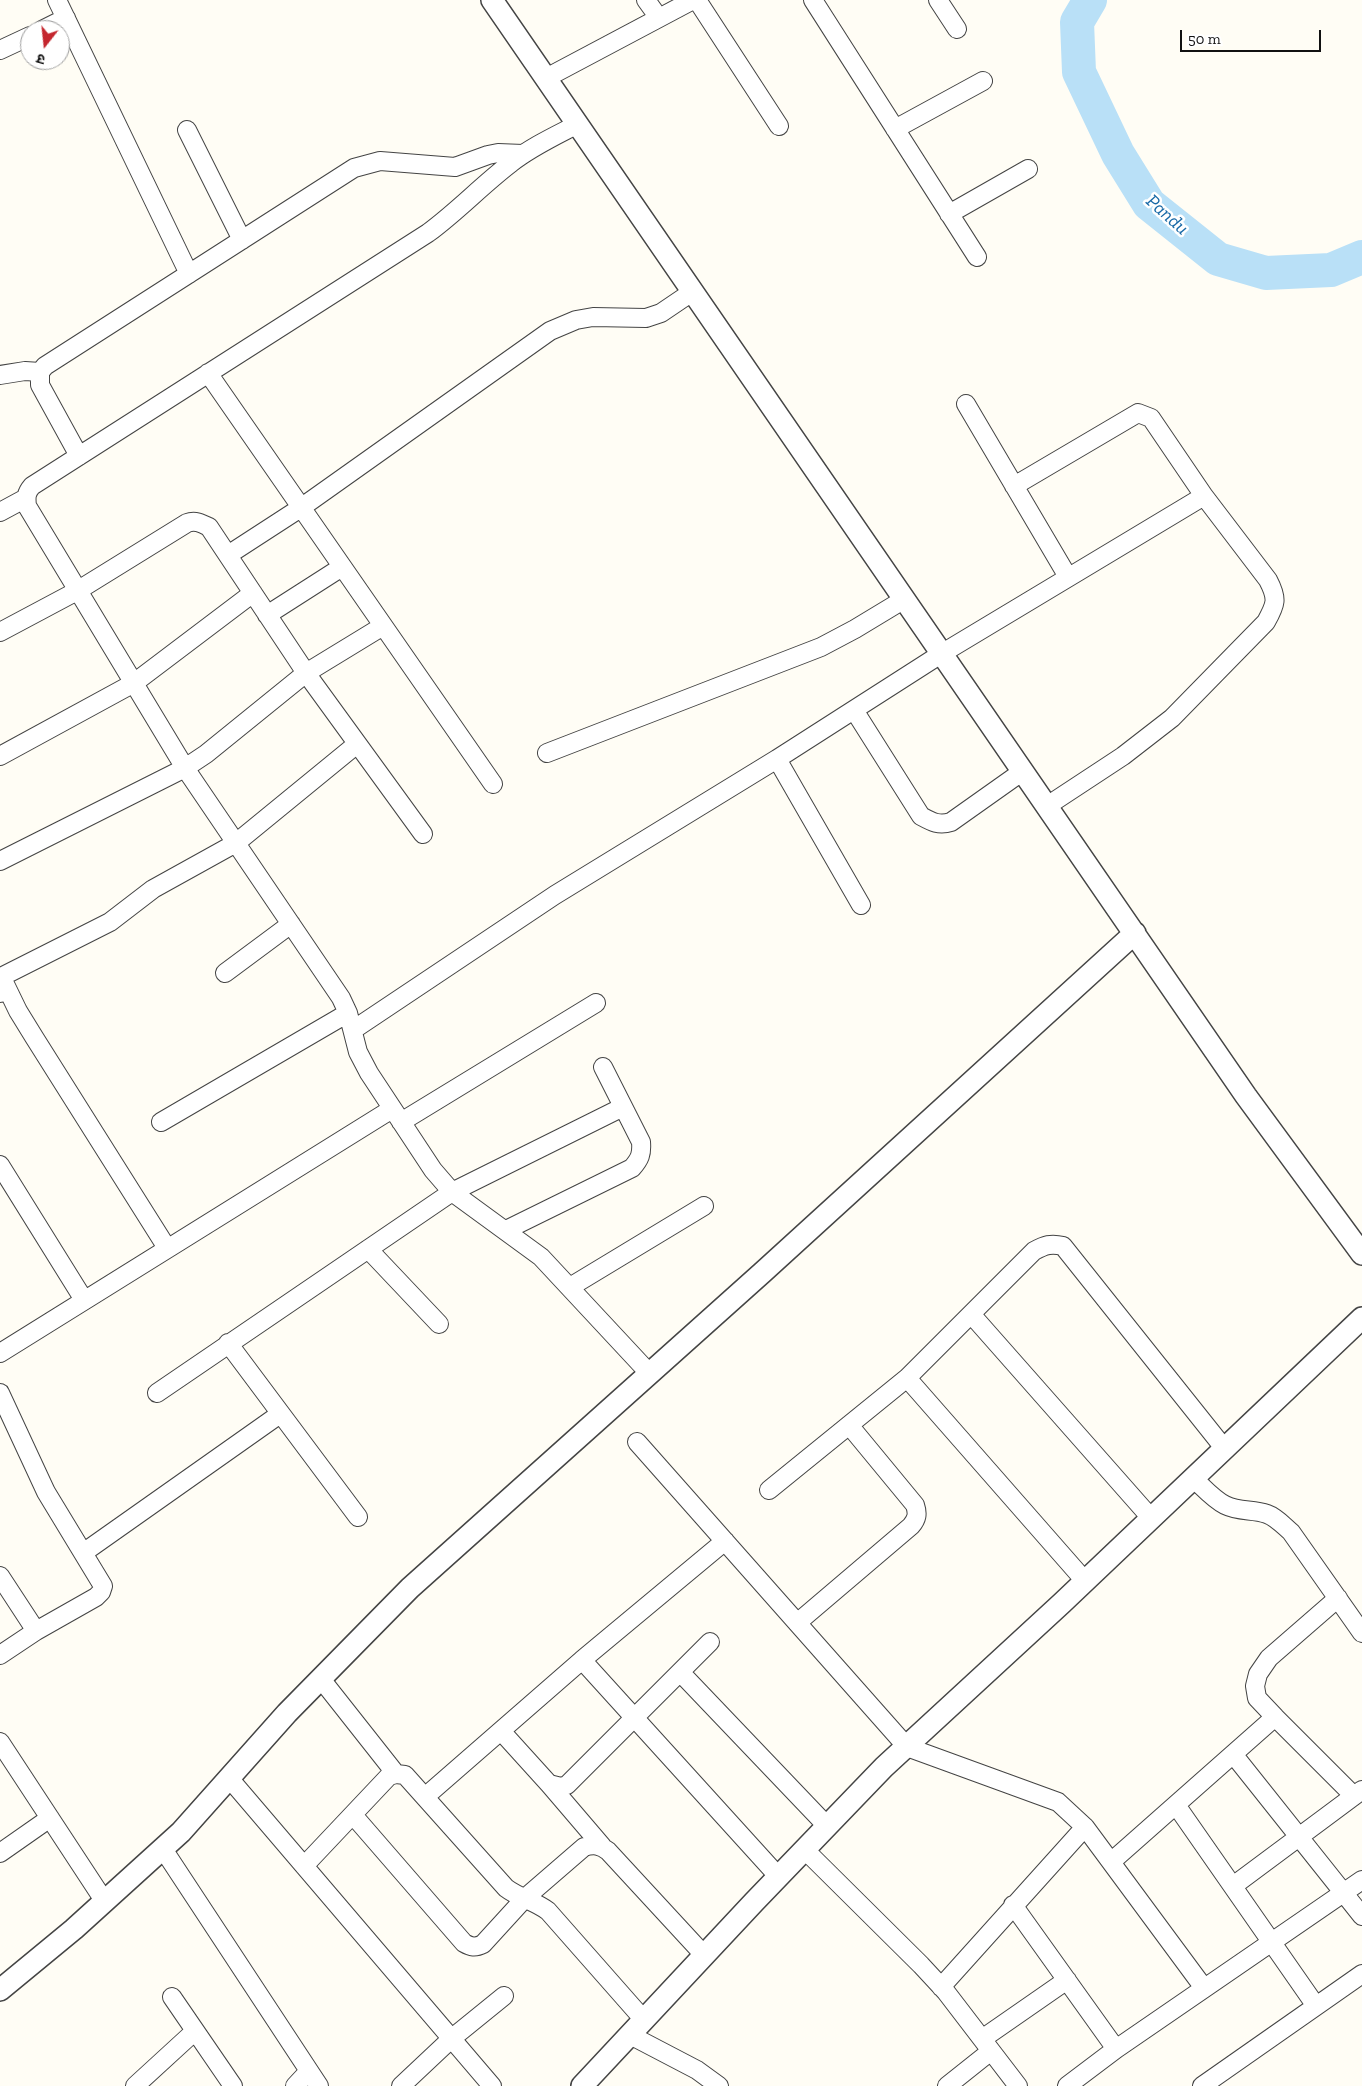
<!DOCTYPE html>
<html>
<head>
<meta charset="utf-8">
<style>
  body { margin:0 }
  #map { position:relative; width:1362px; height:2086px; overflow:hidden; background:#fffdf5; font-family:"Zilla Slab","Noto Sans Devanagari",serif }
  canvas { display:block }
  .north { position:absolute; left:20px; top:20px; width:50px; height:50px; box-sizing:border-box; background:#fff; border:1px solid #a0a0a0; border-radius:50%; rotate:196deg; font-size:14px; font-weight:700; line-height:20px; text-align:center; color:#111 }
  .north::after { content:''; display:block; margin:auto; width:18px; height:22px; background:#c4262e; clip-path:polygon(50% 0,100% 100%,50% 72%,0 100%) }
  .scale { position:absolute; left:1180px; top:30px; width:141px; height:22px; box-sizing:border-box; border:2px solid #111; border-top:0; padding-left:6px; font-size:15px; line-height:18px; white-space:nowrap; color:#111; -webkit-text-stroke:4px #fff; paint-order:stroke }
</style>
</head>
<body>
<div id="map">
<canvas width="1362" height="2086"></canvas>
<div class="north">उ</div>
<div class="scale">50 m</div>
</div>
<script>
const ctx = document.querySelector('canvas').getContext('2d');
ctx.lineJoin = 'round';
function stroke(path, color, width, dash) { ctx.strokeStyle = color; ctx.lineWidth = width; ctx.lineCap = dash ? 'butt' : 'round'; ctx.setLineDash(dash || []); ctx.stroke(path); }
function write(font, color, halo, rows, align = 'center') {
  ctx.font = font + ' "Zilla Slab",serif'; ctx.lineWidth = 5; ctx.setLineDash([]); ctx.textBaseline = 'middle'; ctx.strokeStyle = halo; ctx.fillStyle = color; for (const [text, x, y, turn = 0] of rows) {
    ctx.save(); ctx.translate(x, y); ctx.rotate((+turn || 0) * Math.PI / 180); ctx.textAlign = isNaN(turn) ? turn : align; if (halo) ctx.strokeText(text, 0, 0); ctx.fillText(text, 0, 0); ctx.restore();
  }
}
const river = new Path2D(`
  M1090,0L1077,22L1079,72L1118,154L1149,204L1218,259L1266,273L1331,270L1362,257`);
const minor = new Path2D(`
  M57,0L189,274
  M646,0L659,18
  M697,0L779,126
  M813,0L977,257
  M938,0L957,29
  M42,30L66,18
  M0,50L30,36
  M546,78L693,0
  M578,124C555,136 531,147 511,163C482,185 458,211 428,233L32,486C26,493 26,497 27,506L185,768L341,998L348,1013L358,1052L369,1073L433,1170L452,1192L541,1257L650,1374
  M895,129L983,81
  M187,130L242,240
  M949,214L1028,169
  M208,373L493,784
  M0,375L25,371L40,372
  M966,404L1068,577
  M79,456L40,385V372L45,366L354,168L380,161L455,167L488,155L498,153L523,154
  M1014,486L1138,413L1151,418L1204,496
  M0,512L26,498
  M228,555L302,507L550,331L576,320L593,317L646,318L661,313L692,292
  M267,615L342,567
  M0,632L77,591L187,523C195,520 201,523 209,527L306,673L423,834
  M854,710L921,816C932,822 939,826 951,822L1023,771
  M547,753L821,647L855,629L903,600
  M0,756L134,683L253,593
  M0,861L185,768L206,754L306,673L383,626
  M861,905L777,759L941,654L1204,496L1268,580C1278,599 1276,604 1266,622L1172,718L1123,756L1047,806
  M225,973L291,924
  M2,978L18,1011L34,1037L167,1248
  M0,993L6,988L1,977L110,922L153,889L236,843L357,744
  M353,1030L555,895L777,759
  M161,1122L348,1013
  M401,1122L596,1003
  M0,1165L84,1300
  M506,1230L632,1168C640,1159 642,1154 641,1142L603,1067
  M368,1249L439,1324
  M570,1287L704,1206
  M971,1314L1151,1518
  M228,1343L358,1517
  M0,1353L392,1109
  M907,1378L1085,1581
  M0,1393L46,1492L103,1586L101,1592L96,1597L36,1631
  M157,1393L452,1192L623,1107
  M637,1442L907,1747L1058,1802L1085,1827L1204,1988
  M1193,1478C1203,1487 1213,1499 1225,1505C1239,1512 1253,1509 1267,1514C1276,1517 1284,1526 1291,1532L1362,1633
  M769,1490L907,1378L1034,1251C1045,1245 1051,1243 1063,1246L1224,1448
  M83,1553L280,1414
  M0,1576L36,1631L0,1655
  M797,1623L911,1526C917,1519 918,1514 915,1505L849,1425
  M582,1660L778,1876
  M680,1672L827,1826
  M321,1679L396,1774
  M1275,1717L1354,1796
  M501,1731L549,1784L561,1787L567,1785L710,1642
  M0,1742L105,1902
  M1233,1754L1362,1916
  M229,1778L492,2086
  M549,1784L602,1846
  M426,1796L582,1660L725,1541
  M1176,1805L1316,2006
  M353,1815L464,1943C471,1947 475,1948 483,1944L525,1898L584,1847C594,1844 600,1845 608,1851L704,1955
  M163,1849L319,2086
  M804,1849L921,1965L946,1992L1018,2086
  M0,1853L50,1818
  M1111,1862L1275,1717L1257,1698L1255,1686L1258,1674L1269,1658L1338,1598
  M304,1866L389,1776L396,1774L405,1775L506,1888C519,1898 535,1901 548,1911L644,2020
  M1233,1886L1362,1790
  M1013,1905L1116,2049
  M941,1987L1085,1827
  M172,1997L233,2086
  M630,2035L697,2070L719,2086
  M982,2039L1067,1980
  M135,2086L195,2031
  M295,2086L309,2071
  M401,2086L451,2039L504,1996
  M947,2086L991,2051
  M1067,2086L1116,2049L1362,1880
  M1202,2086L1362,1974`);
const tertiary = new Path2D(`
  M492,0L1246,1096L1362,1254
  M0,1990L74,1929L181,1832L287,1713L410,1588L763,1272L1135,933
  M582,2086L754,1902L884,1767L1062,1603L1362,1318`);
const waterNames = [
  ["Pandu",1167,215,42]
];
stroke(river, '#b9e0f7', 34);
stroke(minor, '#444', 20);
stroke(tertiary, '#444', 24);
stroke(minor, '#fff', 18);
stroke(tertiary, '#fff', 21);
write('italic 19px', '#1768a6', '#fff', waterNames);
</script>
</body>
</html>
